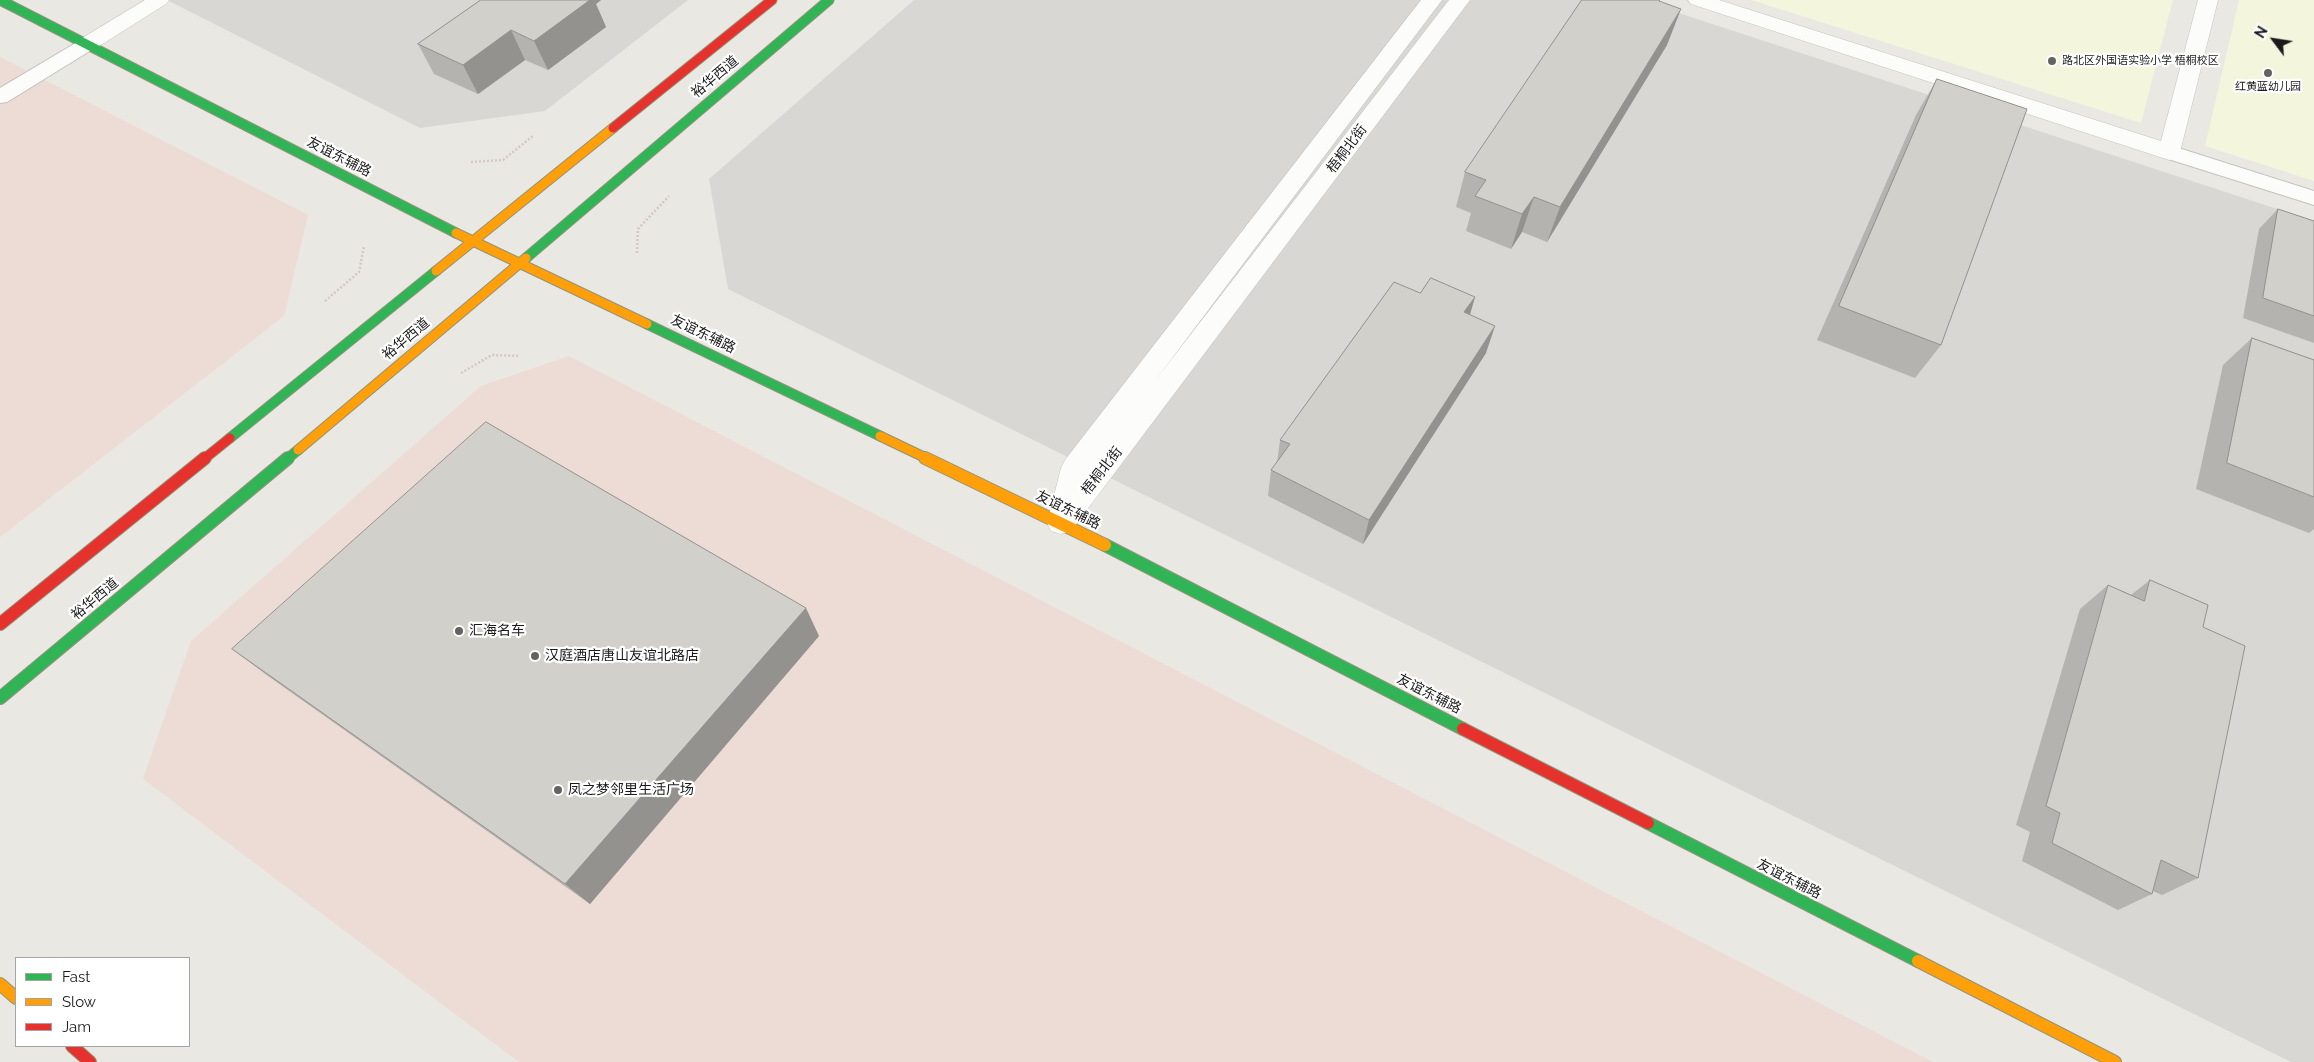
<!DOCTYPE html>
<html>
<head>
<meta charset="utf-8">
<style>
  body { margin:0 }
  #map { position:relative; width:2314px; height:1062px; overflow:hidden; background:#eae8e2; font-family:Raleway,sans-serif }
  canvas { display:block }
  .legend { position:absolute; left:15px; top:957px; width:175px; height:90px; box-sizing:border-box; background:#fff; border:1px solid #a4a4a4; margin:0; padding:6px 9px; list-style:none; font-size:15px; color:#1b1b1b }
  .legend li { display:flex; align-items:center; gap:10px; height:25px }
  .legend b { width:25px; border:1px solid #a4a4a4 }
  .north { position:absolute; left:2249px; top:15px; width:50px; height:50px; -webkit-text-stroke:4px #fff; paint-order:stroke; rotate:301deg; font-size:14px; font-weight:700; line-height:20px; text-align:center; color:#1b1b1b }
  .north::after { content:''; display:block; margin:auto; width:18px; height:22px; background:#1b1b1b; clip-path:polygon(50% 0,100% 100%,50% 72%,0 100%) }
</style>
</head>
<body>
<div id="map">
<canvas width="2314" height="1062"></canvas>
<ul class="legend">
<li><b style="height:6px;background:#30b455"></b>Fast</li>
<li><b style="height:6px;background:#ff9f0a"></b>Slow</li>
<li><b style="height:6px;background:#e5322d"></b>Jam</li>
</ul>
<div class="north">N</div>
</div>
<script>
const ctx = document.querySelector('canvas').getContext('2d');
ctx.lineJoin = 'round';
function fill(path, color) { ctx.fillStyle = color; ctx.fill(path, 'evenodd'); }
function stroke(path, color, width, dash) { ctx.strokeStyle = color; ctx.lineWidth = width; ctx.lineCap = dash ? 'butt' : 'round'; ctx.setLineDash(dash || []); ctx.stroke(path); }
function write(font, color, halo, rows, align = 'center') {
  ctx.font = font + ' Raleway,"Noto Sans SC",sans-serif'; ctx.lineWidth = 4.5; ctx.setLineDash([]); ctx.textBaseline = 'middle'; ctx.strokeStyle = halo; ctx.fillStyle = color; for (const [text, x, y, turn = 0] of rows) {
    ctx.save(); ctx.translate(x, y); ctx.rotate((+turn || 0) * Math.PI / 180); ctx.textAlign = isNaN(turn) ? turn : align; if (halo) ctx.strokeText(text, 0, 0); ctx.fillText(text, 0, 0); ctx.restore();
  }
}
const residential = new Path2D(`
  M167,0H688L545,111L420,128Z
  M914,0H1639L2314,221V1062H2291L728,289L709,179Z`);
const commercial = new Path2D(`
  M0,57L308,215L284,316L0,537Z
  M569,356L1933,1062H519L143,779L191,641L481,386Z`);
const education = new Path2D(`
  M1751,0H2173L2141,123Z
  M2239,0H2314V181L2205,146Z`);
const path = new Path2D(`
  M471,162L503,160L533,136
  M637,253L638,229L669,196
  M325,301L359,272L364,246
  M461,373L492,355L520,356`);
const lane = new Path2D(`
  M86,39L93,41L95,45L93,49L7,102L0,103V88L79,41Z
  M2169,145L2314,191V205L2162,157L2159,152L2162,147Z`);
const street = new Path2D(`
  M145,0H169L166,4L93,50L86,52L79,50L76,45L79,40Z
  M1421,0H1442L1154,382L1449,0H1470L1071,531L1061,534L1051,531L1047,523L1061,468L1065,460Z
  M1688,0H1719L2161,141L2198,0H2218L2180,152L2177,157L2169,160L1691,4Z`);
const fastFar1 = new Path2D(`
  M0,0L456,233
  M526,258L829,0
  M647,324L880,436
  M230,438L436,271
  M287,459L298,450`);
const fast = new Path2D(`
  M1105,545L1463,729
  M0,698L288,458
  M1648,823L1918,961`);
const slowFar1 = new Path2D(`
  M456,233L647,324
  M436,271L613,128
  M880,436L928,459
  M298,450L526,258`);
const slow = new Path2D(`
  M925,458L1105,545
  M1918,961L2115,1062
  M0,984L16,998`);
const jamFar1 = new Path2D(`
  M613,128L772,0
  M204,459L230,438`);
const jam = new Path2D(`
  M0,624L205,458
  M1463,729L1648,823
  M72,1046L90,1062`);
const wall = new Path2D(`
  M481,0H601L596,4L606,27L548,70L525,60L478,94L434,74L418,44Z
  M1664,3L1667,45L1547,242L1522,232L1511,249L1466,231L1471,213L1456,207L1465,172Z
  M1937,79L1941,345L1915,378L1817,340L1916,115Z
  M2278,209L2314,221V343L2243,318L2259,229Z
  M1420,293L1475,297L1470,315L1486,353L1363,544L1268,496L1271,470L1277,463L1280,440Z
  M2252,338L2314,360V529L2309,533L2196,489L2223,365Z
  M2150,580L2203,627L2198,878L2162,895L2153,891L2152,894L2118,910L2022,861L2030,832L2016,825L2080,609L2108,585L2131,595Z
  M819,636L590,904L268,676L232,649Z`);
const shadedWall = new Path2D(`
  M574,0H601L596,4L606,27L548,70L534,41Z
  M1681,9L1667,45L1547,242L1560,207Z
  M511,30L525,60L478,94L463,65Z
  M1534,197L1522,232L1511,249L1522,214Z
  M1475,297L1467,324L1464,312Z
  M1495,326L1486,353L1363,544L1369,520Z
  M806,608L819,636L590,904L565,884Z`);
const building = new Path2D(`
  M481,0H590L534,41L511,30L463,65L418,44Z
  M1582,0H1660L1659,1L1681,9L1560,207L1534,197L1522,214L1475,196L1486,180L1465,172Z
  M1937,79L2027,109L1941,345L1839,306Z
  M2278,209L2314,221V316L2263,298Z
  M1431,278L1475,297L1464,312L1495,326L1369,520L1271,470L1290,444L1280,440L1394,282L1420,293Z
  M2252,338L2314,360V497L2227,463Z
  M486,422L806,608L565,884L232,649Z
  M2150,580L2208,605L2203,627L2245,646L2198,878L2161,860L2152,894L2052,843L2060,813L2046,806L2108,585L2144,601Z`);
const markers = [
  [2052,61,5,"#636361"],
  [2268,73,5,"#636361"],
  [459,631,5,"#636361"],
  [535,656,5,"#636361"],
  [558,790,5,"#636361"]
];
const farPoinames = [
  ["路北区外国语实验小学 梧桐校区",2062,61],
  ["红黄蓝幼儿园",2268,87,"center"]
];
const streetNames = [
  ["裕华西道",715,77,-40],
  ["梧桐北街",1347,149,-53],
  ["友谊东辅路",339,157,27],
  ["友谊东辅路",703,334,26],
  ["裕华西道",406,339,-40],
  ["梧桐北街",1102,471,-52],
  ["友谊东辅路",1068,510,26],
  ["裕华西道",95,599,-40],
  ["友谊东辅路",1429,694,27],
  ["友谊东辅路",1789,879,27]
];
const poiNames = [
  ["汇海名车",469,631],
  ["汉庭酒店唐山友谊北路店",545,656],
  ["凤之梦邻里生活广场",568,790]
];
fill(residential, '#d9d7d4');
fill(commercial, '#eddbd6');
fill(education, '#f3f5dc');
stroke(lane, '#c2c2bf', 2);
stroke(street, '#c2c2bf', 1);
stroke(fastFar1, '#90937b', 11);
stroke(fast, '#90937b', 14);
stroke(slowFar1, '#90937b', 11);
stroke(slow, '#90937b', 14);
stroke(jamFar1, '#90937b', 11);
stroke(jam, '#90937b', 14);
stroke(path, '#d6c7c3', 2.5, [2, 2]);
fill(lane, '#fcfcfb');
fill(street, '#fcfcfb');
stroke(fastFar1, '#30b455', 9);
stroke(fast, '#30b455', 12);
stroke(slowFar1, '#ff9f0a', 9);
stroke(slow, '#ff9f0a', 12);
stroke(jamFar1, '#e5322d', 9);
stroke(jam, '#e5322d', 12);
fill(wall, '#b5b3af');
fill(shadedWall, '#93928e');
fill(building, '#d2d0cb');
stroke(building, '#93928e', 1);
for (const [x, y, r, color] of markers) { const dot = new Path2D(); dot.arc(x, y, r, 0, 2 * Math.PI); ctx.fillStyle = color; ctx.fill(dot); stroke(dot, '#fff', 2); }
write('11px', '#1b1b1b', '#fff', farPoinames, 'left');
write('14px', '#1b1b1b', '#fff', streetNames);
write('14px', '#1b1b1b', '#fff', poiNames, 'left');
</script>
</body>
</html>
